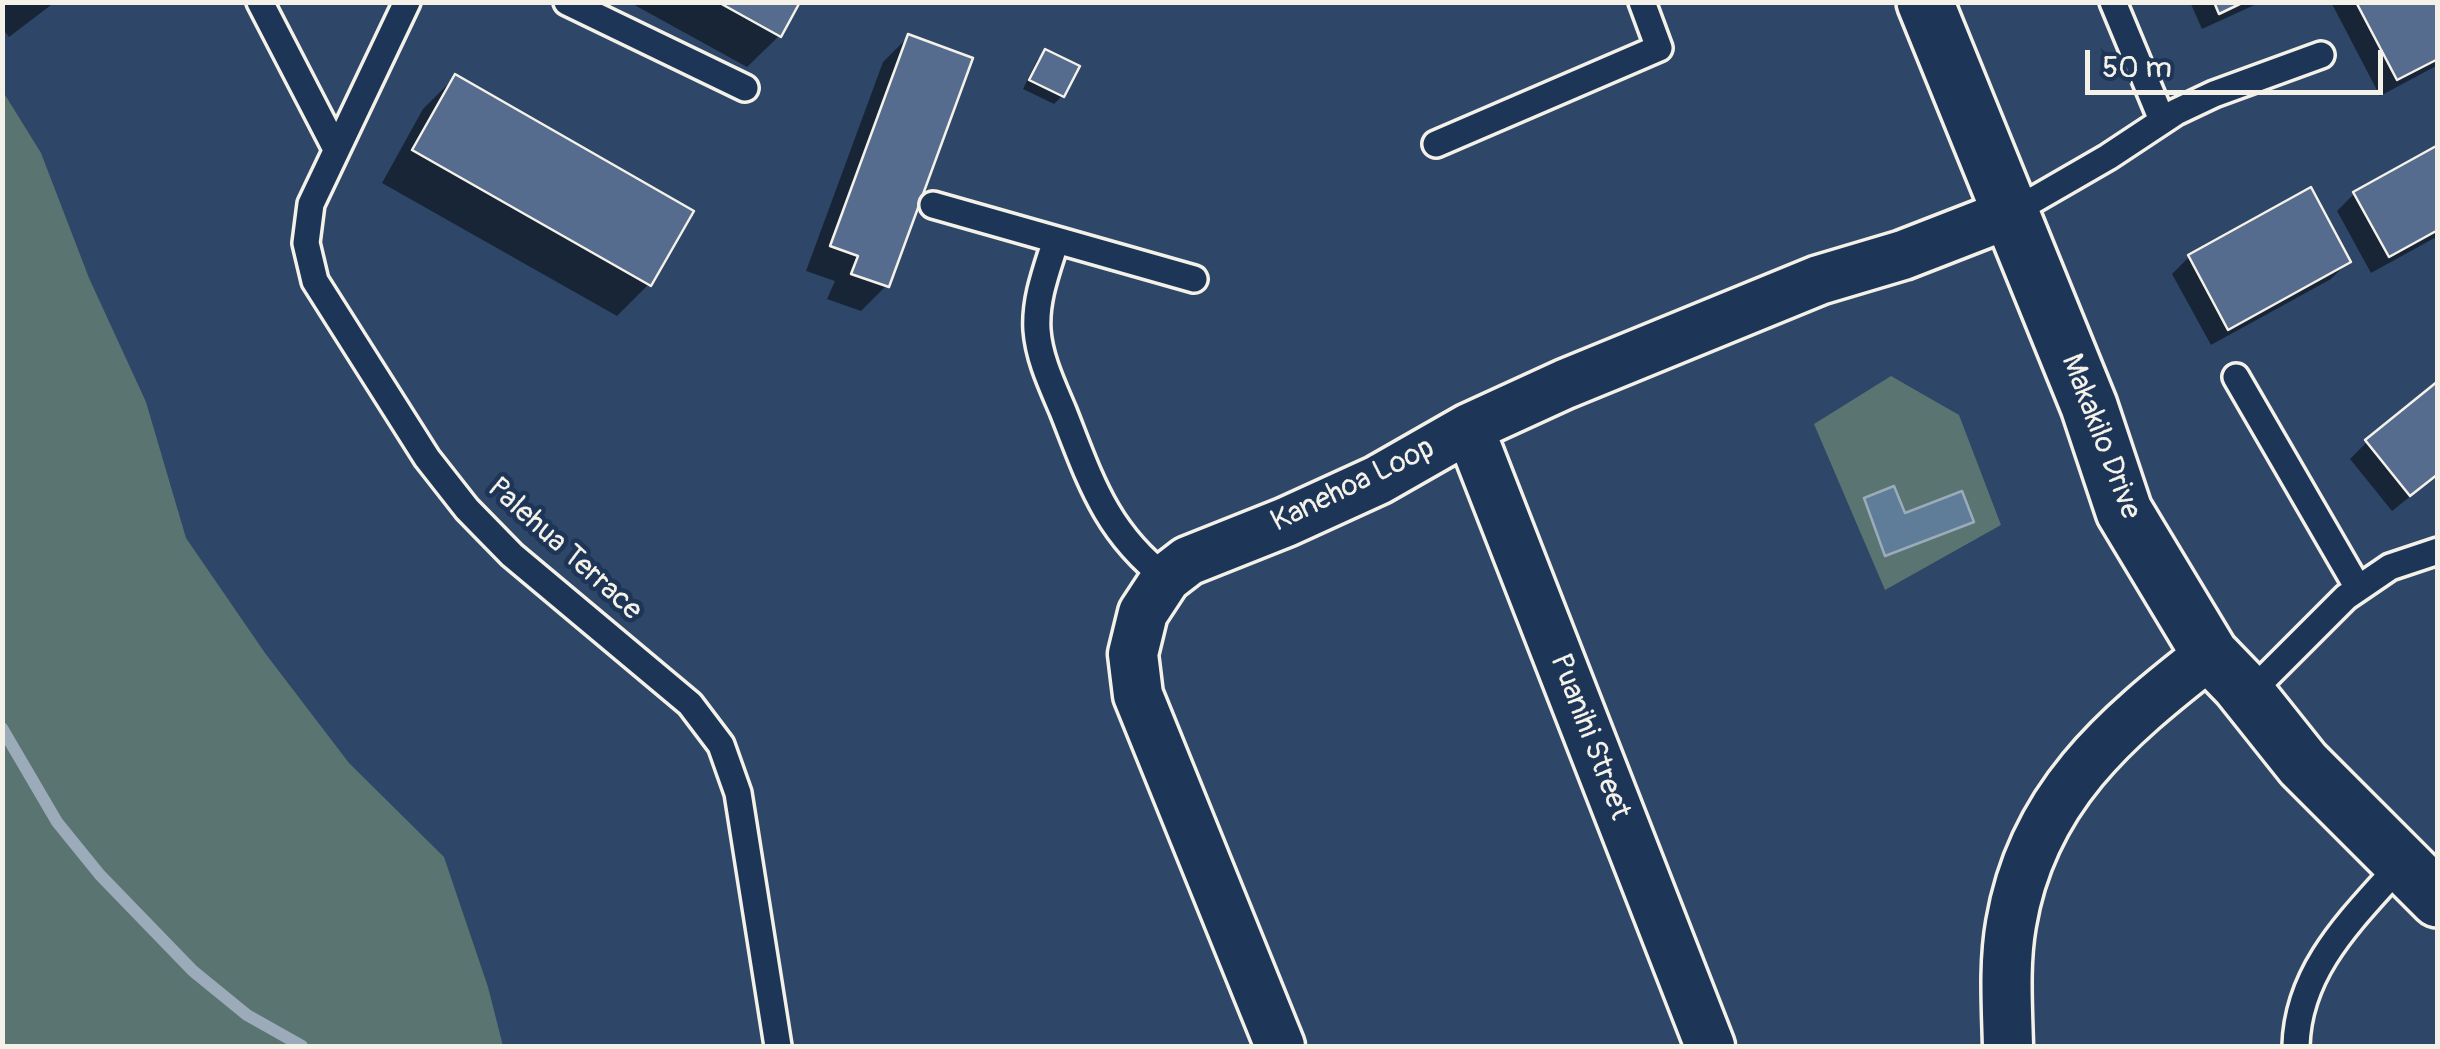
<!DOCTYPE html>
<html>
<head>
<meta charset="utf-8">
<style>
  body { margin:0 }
  #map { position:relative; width:2440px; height:1049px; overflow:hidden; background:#2e4668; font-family:Pangolin,sans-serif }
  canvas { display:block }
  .frame { position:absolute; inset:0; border:5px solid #f4f1e8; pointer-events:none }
  .scale { position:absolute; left:2085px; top:50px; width:298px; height:45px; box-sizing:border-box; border:5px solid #f4f1e8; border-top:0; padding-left:12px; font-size:30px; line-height:35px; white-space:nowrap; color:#f4f1e8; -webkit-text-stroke:8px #1d3557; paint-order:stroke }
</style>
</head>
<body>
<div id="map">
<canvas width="2440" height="1049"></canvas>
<div class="frame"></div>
<div class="scale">50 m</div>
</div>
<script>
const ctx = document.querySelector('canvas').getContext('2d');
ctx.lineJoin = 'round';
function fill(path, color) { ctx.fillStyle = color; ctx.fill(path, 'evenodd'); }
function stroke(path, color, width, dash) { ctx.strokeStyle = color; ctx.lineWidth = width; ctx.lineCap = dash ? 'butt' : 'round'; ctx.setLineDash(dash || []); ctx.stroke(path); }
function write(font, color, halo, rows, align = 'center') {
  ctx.font = font + ' Pangolin,sans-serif'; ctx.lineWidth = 9; ctx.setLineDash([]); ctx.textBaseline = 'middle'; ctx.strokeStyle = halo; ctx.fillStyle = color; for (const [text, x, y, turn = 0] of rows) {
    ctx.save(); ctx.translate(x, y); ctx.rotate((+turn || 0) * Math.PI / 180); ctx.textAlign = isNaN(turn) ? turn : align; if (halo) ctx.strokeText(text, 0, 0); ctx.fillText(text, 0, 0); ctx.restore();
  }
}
const green = new Path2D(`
  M2,90L41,153L89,278L146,402L186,538L265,653L349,763L444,857L488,987L503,1046H3Z
  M1891,376L1959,415L2001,525L1885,590L1814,424Z`);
const water = new Path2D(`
  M1894,486L1905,513L1962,491L1974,522L1885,556L1864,498Z`);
const shadow = new Path2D(`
  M2,2H55L9,37L2,28Z
  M629,2H797L779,36L747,67Z
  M2190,2H2261L2202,29Z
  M2331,2H2438V65L2380,96Z
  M908,37L886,286L861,311L827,299L835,281L806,271L883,62Z
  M1045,52L1062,96L1054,104L1023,89L1037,60Z
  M455,77L649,284L617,316L382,183L423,109Z
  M2438,147V236L2371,273L2337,211L2354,194Z
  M2189,257L2348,262L2331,279L2211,345L2172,274Z
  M2367,442L2438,474L2392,511L2350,459Z`);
const stream = new Path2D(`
  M2,728L57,822L100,875L193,971L247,1015L302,1046`);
const building = new Path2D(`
  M718,2H800L781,37Z
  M2214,2H2244L2219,14Z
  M2356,2H2438V59L2397,80Z
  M908,34L973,58L889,287L851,274L858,256L830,246Z
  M1045,49L1080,66L1064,97L1029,80Z
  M455,74L694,211L651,286L412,150Z
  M2438,145V230L2389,257L2353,192Z
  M2311,187L2351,262L2228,330L2188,255Z
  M2438,381V474L2410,496L2365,440Z`);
const lane = new Path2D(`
  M260,2L336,149
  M407,2L311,204L306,243L315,281L427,458L467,509L512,555L690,704L721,745L738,793L778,1046
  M567,2L745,88
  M2113,2L2162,120
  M1436,144L1659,48L1642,2
  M933,205L1194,279
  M2011,213L2108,157L2176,112L2214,94L2321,55
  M1056,240C1047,269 1035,299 1037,330C1039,358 1052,385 1063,411C1090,479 1105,531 1166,578
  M2236,377L2358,588
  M2247,696L2346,597L2390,567L2438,551
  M2296,1046C2298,969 2353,918 2401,864`);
const street = new Path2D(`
  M1469,428L1710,1046
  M1280,1046L1138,695L1133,654L1143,613L1166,578L1188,561L1286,522L1378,480L1469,428L1565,384L1819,280L1903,255L2011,213
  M2008,1046C2007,1006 2004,964 2011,924C2032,798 2115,728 2210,654`);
const secondary = new Path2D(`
  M1925,2L2089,406L2124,511L2210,654L2240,685L2303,764L2438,899`);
const streetNames = [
  ["Makakilo Drive",2100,437,69],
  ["Kanehoa Loop",1353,486,-26],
  ["Palehua Terrace",564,550,42],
  ["Puanihi Street",1589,737,69]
];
fill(green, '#5a7471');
fill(water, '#5f7d99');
stroke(water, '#9babb9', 2.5);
fill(shadow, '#0007');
stroke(stream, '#9babb9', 12);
fill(building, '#566c8f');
stroke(building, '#f4f1e8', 2.5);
stroke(lane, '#f4f1e8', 32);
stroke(street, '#f4f1e8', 55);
stroke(secondary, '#f4f1e8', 62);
stroke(lane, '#1d3557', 25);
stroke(street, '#1d3557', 48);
stroke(secondary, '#1d3557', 55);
write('30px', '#f4f1e8', '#1d3557', streetNames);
</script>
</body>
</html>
